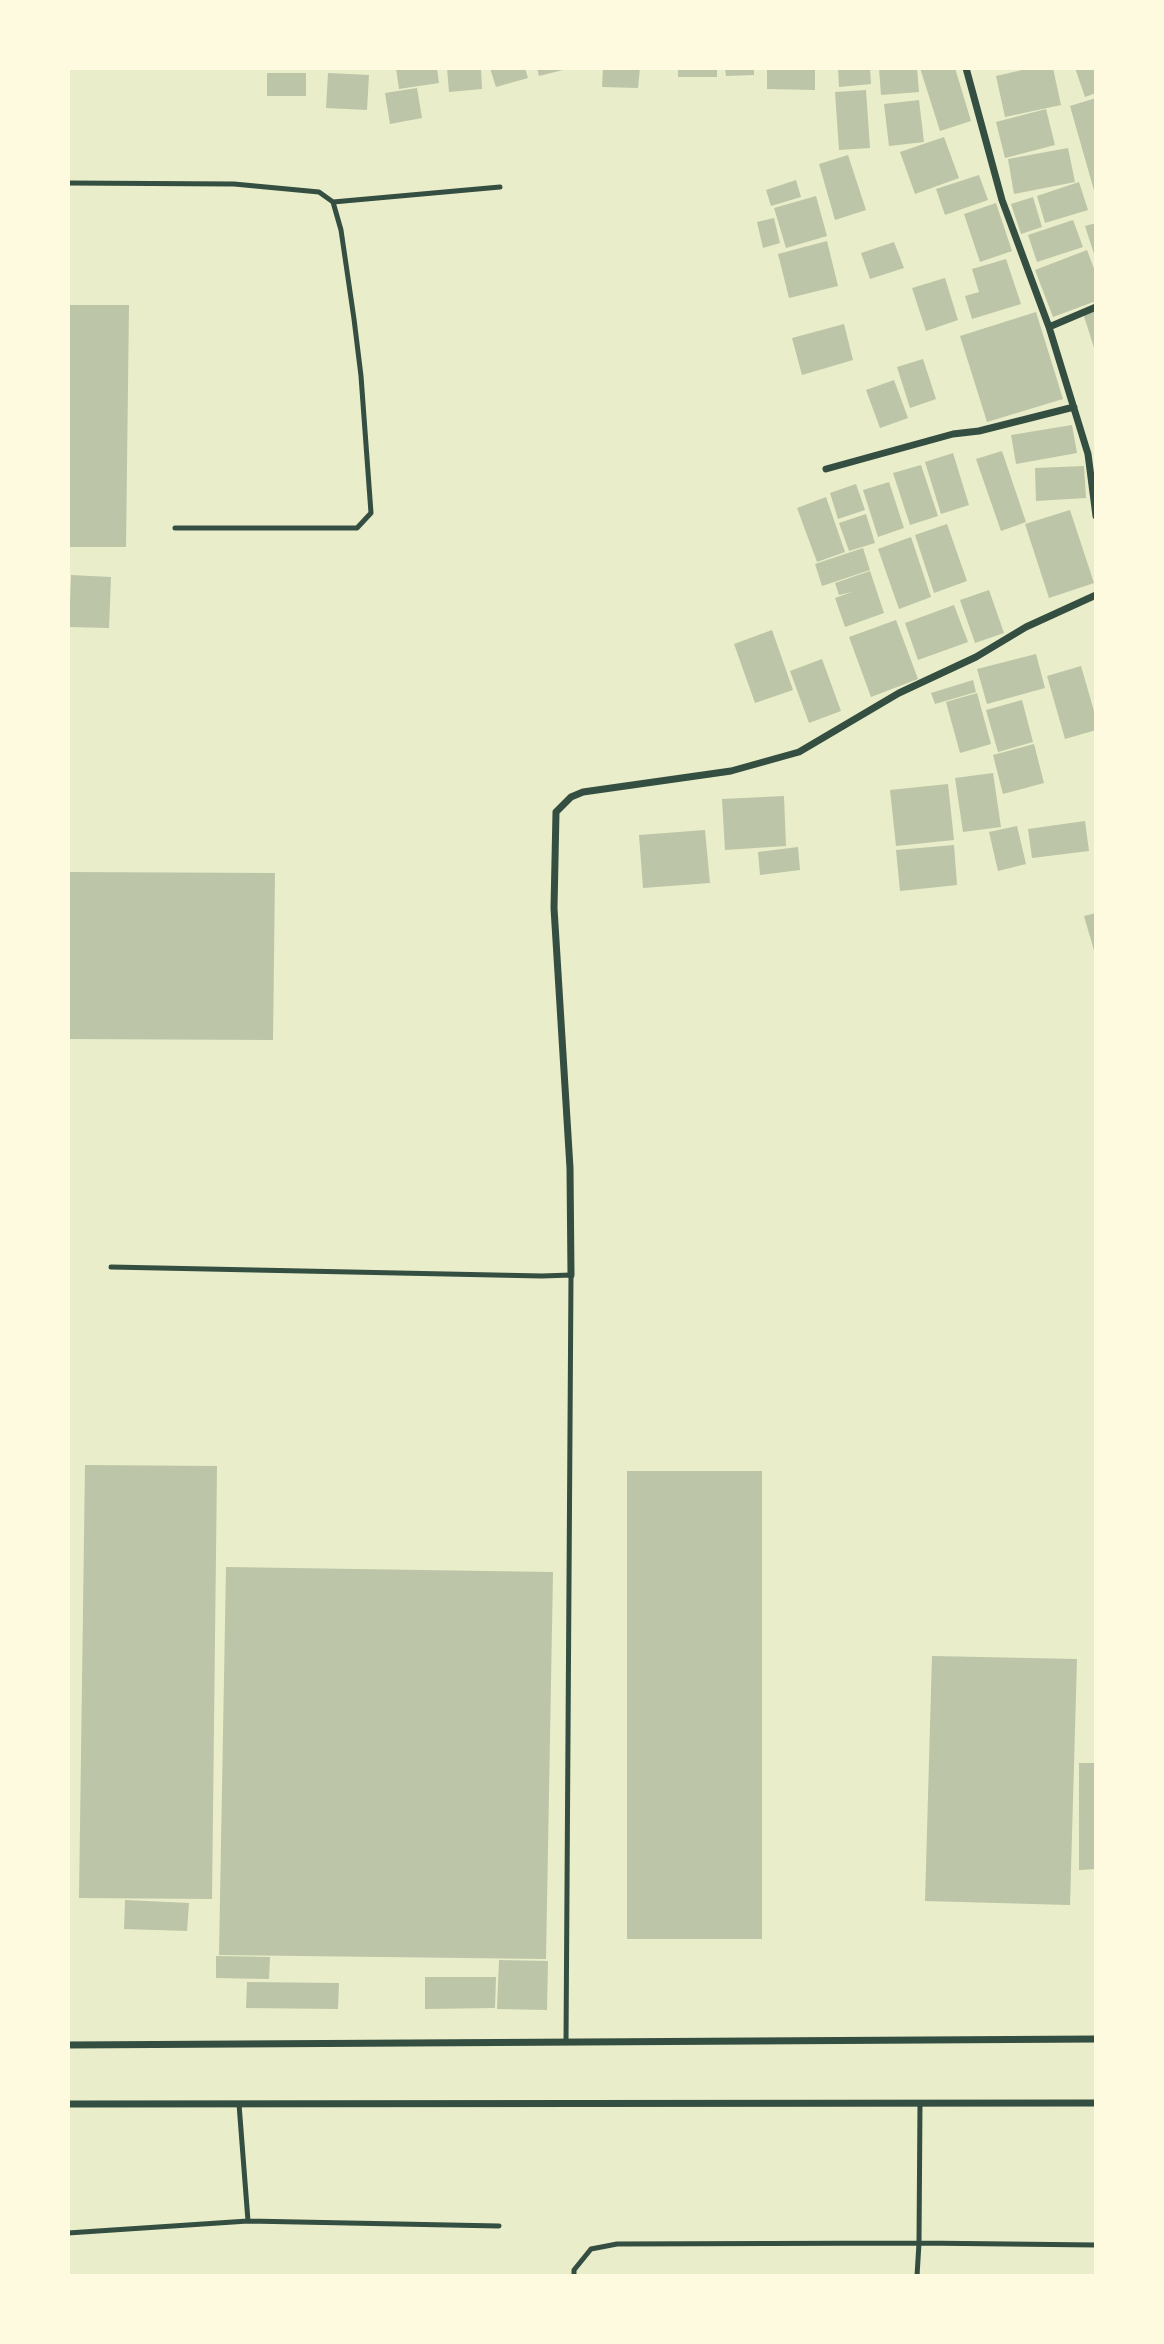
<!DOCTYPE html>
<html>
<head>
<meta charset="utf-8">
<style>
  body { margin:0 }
  #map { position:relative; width:1164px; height:2344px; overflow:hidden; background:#e9edc9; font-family:Bitter,serif }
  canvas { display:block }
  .frame { position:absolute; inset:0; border:70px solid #fefae0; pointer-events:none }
</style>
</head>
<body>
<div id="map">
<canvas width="1164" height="2344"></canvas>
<div class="frame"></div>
</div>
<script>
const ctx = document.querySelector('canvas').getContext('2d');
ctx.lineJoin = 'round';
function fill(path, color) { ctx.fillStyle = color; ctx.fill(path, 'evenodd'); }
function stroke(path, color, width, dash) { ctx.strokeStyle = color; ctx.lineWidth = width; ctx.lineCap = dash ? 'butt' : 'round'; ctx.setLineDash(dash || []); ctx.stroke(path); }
const building = new Path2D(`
  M396,68H437L439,83L399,89Z
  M447,68H481L482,89L449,92Z
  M490,68H525L528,78L496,87Z
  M537,68H567V69L539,76Z
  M603,68H640L638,88L602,87Z
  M678,68H717V77H678Z
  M725,68H754V75L726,76Z
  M767,68H815V90L767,89Z
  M838,68H870L871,84L839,87Z
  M879,68H917L919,92L881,95Z
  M920,68H955L971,121L940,131Z
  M1031,68H1053L1061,105L1005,117L996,76Z
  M1075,68H1096V93L1085,97Z
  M267,73H306V96H267Z
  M328,73L369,75L367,110L326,108Z
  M417,88L422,118L390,124L385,93Z
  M866,90L870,148L839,150L835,92Z
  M1096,98V194H1095L1070,106Z
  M919,100L924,142L889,146L884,104Z
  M1046,109L1055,145L1005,158L996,122Z
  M944,137L959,178L915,194L900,152Z
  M1068,148L1075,182L1014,194L1008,159Z
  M848,155L866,210L835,220L819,164Z
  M979,175L988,200L945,215L936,189Z
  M796,180L801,197L771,206L766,190Z
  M1079,182L1088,210L1045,223L1037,196Z
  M816,196L827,236L786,248L774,208Z
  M1033,197L1042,227L1021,234L1011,204Z
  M996,203L1012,251L980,262L964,214Z
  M774,218L780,243L763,248L757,222Z
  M1073,220L1083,247L1037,262L1028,235Z
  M1096,223V256L1095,257L1085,226Z
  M827,241L838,286L789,298L778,254Z
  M894,242L904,268L870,279L861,253Z
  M1087,250L1096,274V301L1053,317L1035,270Z
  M1006,259L1021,304L972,319L965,296L979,292L972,269Z
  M945,278L958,320L926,331L912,288Z
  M68,305H129L126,547H68Z
  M1096,309V351H1095L1083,313Z
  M1036,312L1063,399L987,422L960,336Z
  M844,324L853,360L802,375L792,338Z
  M923,359L936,399L910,408L897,367Z
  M894,380L908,418L880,428L866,390Z
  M1072,425L1077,453L1016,464L1011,435Z
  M1002,451L1026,522L1001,531L976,459Z
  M953,453L969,505L941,514L925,462Z
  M921,465L938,516L910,525L893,473Z
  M1084,466L1086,498L1036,501L1035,468Z
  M889,482L904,528L878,537L863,490Z
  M856,484L865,510L838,519L830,493Z
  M826,497L845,552L817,562L797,508Z
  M1070,510L1094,583L1049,598L1025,524Z
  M866,514L875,543L849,551L839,523Z
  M947,524L967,581L934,593L915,535Z
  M911,537L931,597L899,609L878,549Z
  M863,548L870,570L822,586L815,564Z
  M870,571L884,613L845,627L835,598L852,592L839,595L835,583Z
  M71,575L111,577L109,628L69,627Z
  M989,590L1004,633L975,643L960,600Z
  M954,605L968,642L918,660L905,623Z
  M896,620L918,679L871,697L849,637Z
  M772,630L793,690L755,703L734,644Z
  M1036,654L1045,688L987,704L977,669Z
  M822,659L841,711L809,723L790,671Z
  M1081,666L1096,718V730L1065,739L1047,676Z
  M973,680L976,692L935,704L931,693Z
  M977,693L991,744L960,753L946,702Z
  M1022,700L1033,742L998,752L986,710Z
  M1034,744L1044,783L1003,794L993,755Z
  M993,773L1001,827L963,832L955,778Z
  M948,784L954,840L896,846L890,790Z
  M784,796L786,846L725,850L722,799Z
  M1085,821L1089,851L1032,858L1028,829Z
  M1017,826L1026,864L998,871L989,832Z
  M705,830L710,883L643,888L639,835Z
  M954,845L957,885L900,891L896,850Z
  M798,847L800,870L760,875L758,852Z
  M68,872L275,873L273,1040L68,1039Z
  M1096,913V953L1095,954L1084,916Z
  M85,1465L217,1466L212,1899L79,1898Z
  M627,1471H762V1939H627Z
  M226,1567L553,1572L546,1959L219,1955Z
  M932,1656L1077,1659L1070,1905L925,1901Z
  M1079,1763H1096V1869L1079,1870Z
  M125,1900L189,1903L187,1931L124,1929Z
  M216,1956L270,1957L269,1979L216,1978Z
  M499,1960L548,1961L547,2010L497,2009Z
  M425,1977H496L495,2008L425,2009Z
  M247,1982L339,1983L338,2009L246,2008Z`);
const service = new Path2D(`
  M68,183L234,184L319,192L333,202L341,230L354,319L361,376L371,513L357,528H175
  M333,202L500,187
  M111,1267L542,1276L571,1275L566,2042
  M248,2221L499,2226
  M68,2233L248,2221L239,2104
  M574,2276V2270L591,2249L617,2244L919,2243L1096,2245
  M917,2276L919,2243L920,2103`);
const minor = new Path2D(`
  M966,68L1002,200L1049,327L1088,454L1096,516
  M1049,327L1096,307
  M826,469L953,434L979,431L1074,407
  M571,1275L570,1168L554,908L556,812L571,797L583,792L731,771L799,752L899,693L976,657L1026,627L1096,595
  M68,2045L1096,2039
  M68,2104L1096,2103`);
fill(building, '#bcc5a7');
stroke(service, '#344e41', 5);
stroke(minor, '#344e41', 7);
</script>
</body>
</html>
